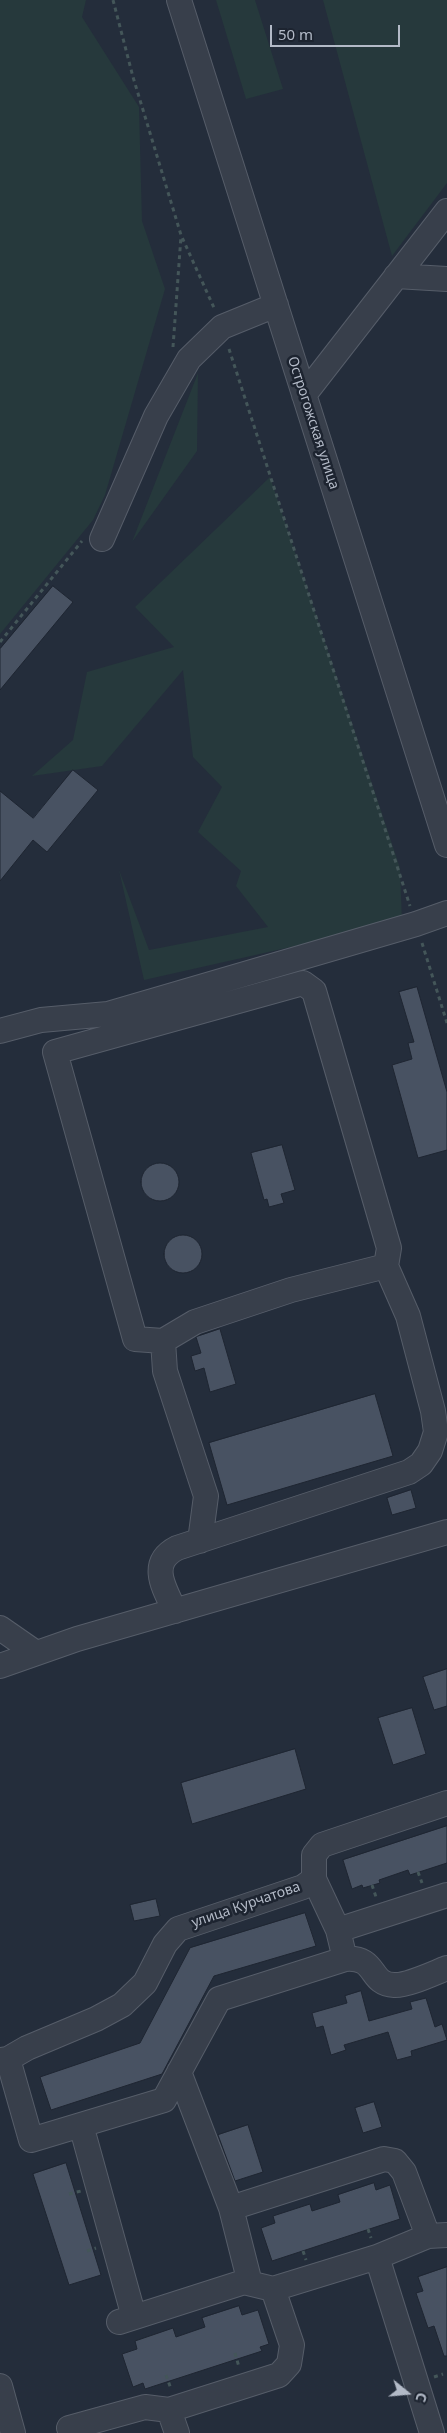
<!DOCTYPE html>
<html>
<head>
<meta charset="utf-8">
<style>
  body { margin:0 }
  #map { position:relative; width:447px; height:2433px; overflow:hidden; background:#242d3b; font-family:"Noto Sans",sans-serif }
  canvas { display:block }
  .north { position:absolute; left:382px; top:2368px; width:50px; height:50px; -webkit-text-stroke:4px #1d2430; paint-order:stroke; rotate:107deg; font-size:14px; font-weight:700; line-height:20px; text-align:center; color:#b3bac7 }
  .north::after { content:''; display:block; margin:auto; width:18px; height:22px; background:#b3bac7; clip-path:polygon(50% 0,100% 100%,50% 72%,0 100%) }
  .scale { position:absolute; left:270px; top:25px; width:130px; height:22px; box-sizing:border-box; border:2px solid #b3bac7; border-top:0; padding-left:6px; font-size:15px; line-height:18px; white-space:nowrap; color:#b3bac7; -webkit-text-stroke:4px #1d2430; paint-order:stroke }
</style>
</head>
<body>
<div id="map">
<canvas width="447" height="2433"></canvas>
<div class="north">С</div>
<div class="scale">50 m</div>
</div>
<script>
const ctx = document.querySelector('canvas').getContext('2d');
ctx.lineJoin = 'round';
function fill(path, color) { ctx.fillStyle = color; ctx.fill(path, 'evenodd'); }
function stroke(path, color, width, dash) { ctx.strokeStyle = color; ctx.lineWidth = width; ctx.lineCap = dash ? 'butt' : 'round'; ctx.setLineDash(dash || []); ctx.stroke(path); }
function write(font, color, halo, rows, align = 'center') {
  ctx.font = font + ' "Noto Sans",sans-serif'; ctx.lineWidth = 5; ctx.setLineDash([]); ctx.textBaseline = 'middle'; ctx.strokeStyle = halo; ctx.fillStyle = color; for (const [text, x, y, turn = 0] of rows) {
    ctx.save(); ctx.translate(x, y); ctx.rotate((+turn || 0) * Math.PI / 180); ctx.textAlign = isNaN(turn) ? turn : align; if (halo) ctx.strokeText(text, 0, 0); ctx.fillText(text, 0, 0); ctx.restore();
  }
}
const green = new Path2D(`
  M0,0H86L82,17L139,107L142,221L165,289L105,495L93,520L0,634Z
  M216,0H255L283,89L246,99Z
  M323,0H447V183L392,256Z
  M198,373L197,451L132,542Z
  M270,477L400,868L402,922L144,980L119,870L149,950L268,927L236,886L241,871L198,832L222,787L193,757L183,670L102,766L32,776L73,740L87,672L174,647L135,607Z`);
const building = new Path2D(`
  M53,586L73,602L0,690V649Z
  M73,770L98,790L47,852L33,840L0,881V791L33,818Z
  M417,987L447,1092V1150L418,1158L392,1065L412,1059L408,1043L414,1042L399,992Z
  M282,1145L295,1190L281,1194L284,1203L269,1207L267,1199L264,1200L251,1153Z
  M141 1182a19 19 0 1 1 38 0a19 19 0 1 1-38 0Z
  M164 1254a19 19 0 1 1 38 0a19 19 0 1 1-38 0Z
  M220,1329L236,1384L210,1392L204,1368L195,1371L191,1356L201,1353L196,1337Z
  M375,1394L393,1456L227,1505L209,1443Z
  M411,1490L416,1508L392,1515L387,1498Z
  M447,1669V1706L434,1710L423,1677Z
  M412,1708L426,1754L393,1765L378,1718Z
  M295,1749L306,1789L192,1824L181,1783Z
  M447,1826V1863L410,1875L408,1870L379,1880L380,1883L363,1888L362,1885L352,1889L343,1860Z
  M156,1899L160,1916L134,1921L130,1905Z
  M305,1913L316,1946L214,1976L162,2074L51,2110L40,2077L140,2043L190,1948Z
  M361,1991L369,2021L412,2009L410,2002L426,1998L435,2027L442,2024L447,2040L411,2051L412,2056L397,2060L388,2032L344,2045L346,2050L331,2055L323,2026L316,2028L312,2013L347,2003L345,1996Z
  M374,2102L382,2127L363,2133L355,2108Z
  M248,2125L263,2172L235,2181L218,2135Z
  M66,2163L101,2275L69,2285L33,2174Z
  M374,2183L376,2190L390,2185L400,2219L272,2261L261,2228L275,2223L273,2216L310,2204L312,2211L340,2202L338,2195Z
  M447,2267V2356H444L434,2326L428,2328L416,2293L423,2291L418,2277Z
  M239,2306L242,2315L258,2310L269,2344L260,2347L262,2351L145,2389L143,2383L133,2387L122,2354L137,2349L135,2341L173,2328L176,2337L205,2327L202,2318Z`);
const path = new Path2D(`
  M113,0L133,77L181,235L215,310
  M173,347L181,236
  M229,349L410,906
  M0,642L82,541
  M422,943L447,1023
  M418,1872L422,1883
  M372,1885L376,1897
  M69,2194L81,2191
  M368,2229L371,2238
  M87,2251L96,2248
  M303,2251L306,2260
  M235,2353L239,2367
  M166,2375L171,2389
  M434,2377L443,2374`);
const minor = new Path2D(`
  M179,0L447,845
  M396,276L447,279
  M304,395L447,211
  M102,539L156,416L189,359L222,327L276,305
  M0,1031L41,1020L108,1014L416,924L447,913
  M163,1341L135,1339L55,1052L303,983L314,991L389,1248L386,1266L291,1290L195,1322L163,1341L165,1371L206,1496L200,1541
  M175,1611C164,1588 148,1563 177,1548L409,1472L421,1464L430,1451L436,1432L433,1411L408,1316L386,1266
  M0,1628L36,1653
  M0,1666L77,1639L447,1532
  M314,1879L338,1930L447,1895
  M345,1959C378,1956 368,1984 394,1985C407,1986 434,1973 447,1968
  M8,2059L31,2140L164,2100L219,1999L345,1959L338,1930
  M0,2060L8,2059L27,2048L96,2019L122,2005L145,1983L165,1944L178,1929L303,1887L314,1879V1855L322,1845L447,1803
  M179,2072L231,2208
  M81,2125L134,2317
  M377,2257L432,2433
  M250,2283L231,2208L384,2159L395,2161L404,2172L428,2236
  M119,2322L244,2282L273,2289L377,2257L428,2236L447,2235
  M0,2386L13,2433
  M71,2433L69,2428L145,2407L169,2410
  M177,2433L169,2410L279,2375L289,2364L292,2345L273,2289`);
const streetNames = [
  ["Острогожская улица",313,423,72],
  ["улица Курчатова",246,1905,-19]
];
fill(green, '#26393c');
fill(building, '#485262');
stroke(building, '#1f2632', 1);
stroke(minor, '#565d69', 26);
stroke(path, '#445659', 3, [4, 4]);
stroke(minor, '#383f4b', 24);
write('14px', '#b3bac7', '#1d2430', streetNames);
</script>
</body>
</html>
